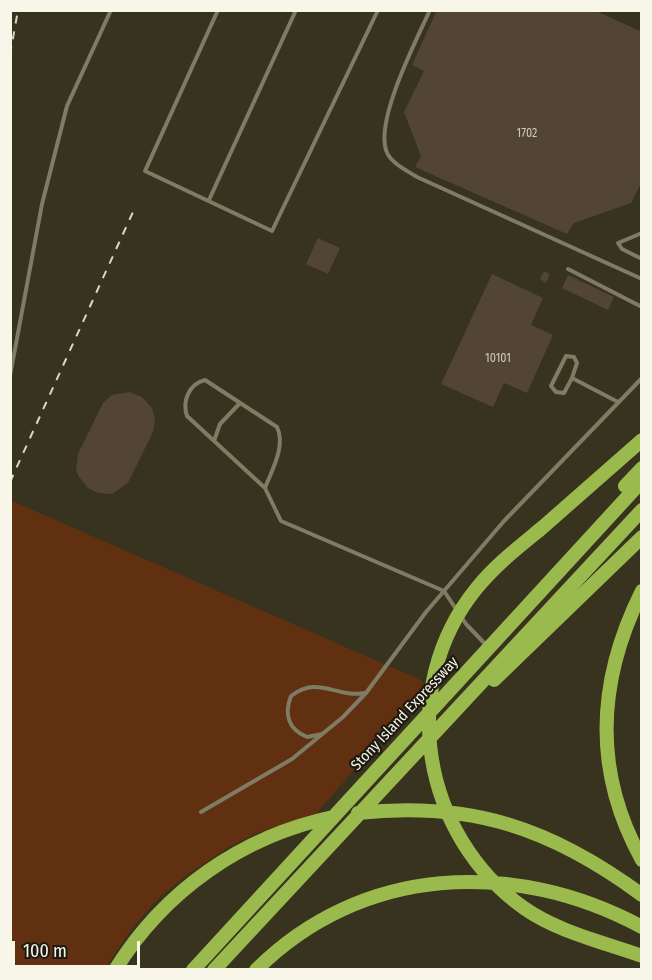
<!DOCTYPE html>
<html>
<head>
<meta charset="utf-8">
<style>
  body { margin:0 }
  #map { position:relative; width:652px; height:980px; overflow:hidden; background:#37331e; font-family:"Fira Sans Condensed",sans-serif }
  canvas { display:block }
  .frame { position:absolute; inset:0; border:12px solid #f8f5e9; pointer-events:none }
  .scale { position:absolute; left:12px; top:941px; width:128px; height:27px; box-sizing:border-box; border:3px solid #f8f5e9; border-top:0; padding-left:8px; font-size:18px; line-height:21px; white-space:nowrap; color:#f8f5e9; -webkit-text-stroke:4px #1c1a11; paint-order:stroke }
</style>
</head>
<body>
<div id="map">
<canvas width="652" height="980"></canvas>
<div class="frame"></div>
<div class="scale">100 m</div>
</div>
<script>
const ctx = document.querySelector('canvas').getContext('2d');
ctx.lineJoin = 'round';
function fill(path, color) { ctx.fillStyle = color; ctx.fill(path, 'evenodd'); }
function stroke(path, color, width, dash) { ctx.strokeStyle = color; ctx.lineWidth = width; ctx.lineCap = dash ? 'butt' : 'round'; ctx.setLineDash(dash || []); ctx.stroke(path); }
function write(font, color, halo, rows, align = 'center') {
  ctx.font = font + ' "Fira Sans Condensed",sans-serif'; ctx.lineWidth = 4.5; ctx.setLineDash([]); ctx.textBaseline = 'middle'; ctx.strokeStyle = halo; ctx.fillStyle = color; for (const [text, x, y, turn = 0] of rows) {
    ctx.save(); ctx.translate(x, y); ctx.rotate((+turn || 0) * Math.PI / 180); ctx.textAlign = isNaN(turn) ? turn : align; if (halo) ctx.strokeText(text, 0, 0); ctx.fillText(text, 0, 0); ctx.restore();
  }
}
const green = new Path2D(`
  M10,500L423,681L421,691L317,813L257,833L229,847L184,877L158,899L133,927L104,969H11Z`);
const building = new Path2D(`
  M437,10H594L642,32V181L631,203L574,223L567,234L415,167L421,156L404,112L424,71L412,65Z
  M318,238L340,248L328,274L306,264Z
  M544,271L550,274L546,283L540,279Z
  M492,274L543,298L531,325L553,335L527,393L504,383L493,407L441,384Z
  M568,275L614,297L608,310L562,288Z
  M129,392L142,397L152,408L155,420L153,432L128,483L112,494L98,493L88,488L79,477L76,470L78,454L103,403L112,395Z`);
const lane = new Path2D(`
  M218,10L145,171L272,231L378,10
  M430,10C416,41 376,118 386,150C390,163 406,170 417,177L642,279
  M209,200L296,10
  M642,233L618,243L622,249L642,259
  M568,269L642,307
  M10,376L42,204L67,106L111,10
  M572,378L577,363L574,357L566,356L551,386L556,392L564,393L572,378L618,402
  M214,441L220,424L240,403
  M265,488C272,470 286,446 277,427L205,380C189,384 182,401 187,416L265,488L281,521L444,591L466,624L488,647
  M322,734L307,737C288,729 284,714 291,696C318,675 335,698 365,693
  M201,812L292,759L343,717L366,693L426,612L504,521L642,378`);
const highway = new Path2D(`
  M642,440C609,469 576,498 543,527C520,546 495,565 476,589C396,688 422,835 524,908C558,932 603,942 642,956
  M625,486L642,468
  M642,591C597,681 593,772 642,860
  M494,680L642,537
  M358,813C471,801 551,828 642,895
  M115,970C164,891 242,836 333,817
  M193,970L642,481
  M214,970L642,510
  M256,970C361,865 514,858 642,927`);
const rail = new Path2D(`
  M10,55L18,10
  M10,482L133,212`);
const numberNames = [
  ["1702",527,134],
  ["10101",498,359]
];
const streetNames = [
  ["Stony Island Expressway",405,714,-47]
];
fill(green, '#613011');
fill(building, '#524533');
stroke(lane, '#7f7b64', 4);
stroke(highway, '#9bba4e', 14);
stroke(rail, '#dad7ca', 2, [8, 8]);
write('12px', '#cec9bc', null, numberNames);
write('15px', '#f8f5e9', '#1c1a11', streetNames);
</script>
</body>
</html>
